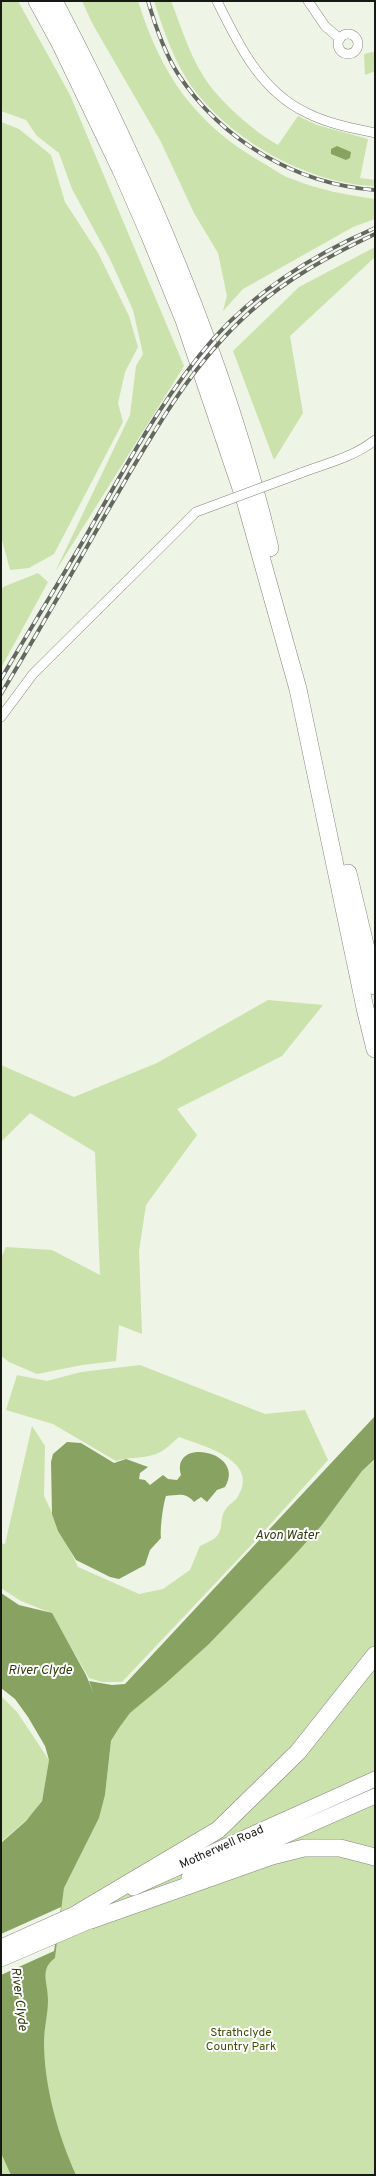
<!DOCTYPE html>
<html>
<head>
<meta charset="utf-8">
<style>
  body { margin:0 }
  #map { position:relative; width:376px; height:2176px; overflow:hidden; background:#eef4e6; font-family:Overpass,sans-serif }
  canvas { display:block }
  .frame { position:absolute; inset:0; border:2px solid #161914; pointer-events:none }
</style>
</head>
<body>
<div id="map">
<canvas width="376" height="2176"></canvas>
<div class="frame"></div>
</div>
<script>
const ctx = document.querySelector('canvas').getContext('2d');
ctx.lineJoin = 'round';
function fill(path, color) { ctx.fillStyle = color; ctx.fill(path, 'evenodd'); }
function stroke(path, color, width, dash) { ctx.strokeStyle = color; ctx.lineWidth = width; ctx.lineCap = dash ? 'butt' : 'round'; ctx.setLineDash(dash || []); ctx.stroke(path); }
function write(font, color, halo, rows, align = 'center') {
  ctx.font = font + ' Overpass,sans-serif'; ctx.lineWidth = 4; ctx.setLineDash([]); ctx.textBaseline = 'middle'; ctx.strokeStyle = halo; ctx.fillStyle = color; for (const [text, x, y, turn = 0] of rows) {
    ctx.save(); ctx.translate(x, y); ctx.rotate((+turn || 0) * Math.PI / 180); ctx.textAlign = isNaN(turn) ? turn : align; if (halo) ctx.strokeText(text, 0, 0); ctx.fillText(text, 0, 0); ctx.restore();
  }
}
const green = new Path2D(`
  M1,1H18L70,95L184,366L55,572L130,415L136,366L143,354L133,310L110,259L72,189L59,153L37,136L26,120L1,111Z
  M82,1H138C161,75 195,124 263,163C272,168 282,176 292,179C319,190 347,195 375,199V219L353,227L243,289L223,311L227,296L218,253L194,213L161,142L92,23Z
  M154,1H171C181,26 189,54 204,77C218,100 254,132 278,145L298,116L317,125L368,139L360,178L375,180V186C310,184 236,143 196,92C176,67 164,32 154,1Z
  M372,52L375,53V71L365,75L364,54Z
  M1,122L19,129L51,155L65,202L98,253L129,316L138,347L125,372L118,403L123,422L54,554L29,568L10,570L1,536Z
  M375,247V257L290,336L303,413L274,460L233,351L299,287Z
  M38,573L48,582L1,668V591L3,587Z
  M268,1000L323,1005L282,1056L177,1109L197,1135L146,1205L139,1251L142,1334L119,1325L116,1361L82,1365L37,1374L9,1362L1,1356V1258L6,1247L52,1250L100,1275L95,1152L30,1113L1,1142V1065L74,1097L157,1063Z
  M140,1365L265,1414L305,1410L328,1460L258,1538L122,1682H102L89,1678L51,1613L21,1601L1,1588V1543L5,1544L32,1426L45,1446L44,1496L78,1567L139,1594L163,1589L190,1570L200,1546C205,1543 212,1541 216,1537C224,1530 219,1517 226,1509C228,1505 234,1502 237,1498C262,1461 204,1446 179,1437C172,1443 164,1451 156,1454C142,1459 128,1457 116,1461L53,1424L6,1410L17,1375L47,1381L81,1372Z
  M375,1460V2175H1V1990L45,1969L48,1963L55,1958L64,1888L99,1818L105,1795L111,1742L119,1728L130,1713L165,1684L209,1644L291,1559L322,1525L362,1471Z
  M1,1696L17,1712L49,1760L42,1800L31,1816L1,1842Z`);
const water = new Path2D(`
  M337,146L351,152L350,158L346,160L331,154V149Z
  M375,1416V1459L362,1471L322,1525L291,1559L209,1644L165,1684L130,1713L119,1728L111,1741L105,1795L99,1818L64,1888L55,1958C39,1970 48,1982 48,2000C48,2014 44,2028 44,2042C44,2086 58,2135 76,2175H11L1,2153V1843L26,1821L42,1801L49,1760L45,1746L28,1717L15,1699L1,1688V1593L19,1605L52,1613L86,1675L94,1694L89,1681L112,1685L125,1684Z
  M67,1442L81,1443L114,1463L126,1459L148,1467L140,1473L139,1479L145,1480L150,1485L163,1475L168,1479L177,1480L181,1475C170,1436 247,1451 225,1487L217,1490L207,1502L201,1497L194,1502C186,1492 178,1495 166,1496C163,1505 160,1528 161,1538L150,1550L145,1565L119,1579L110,1577L76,1560L58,1531L52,1514L51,1462L53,1454Z`);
const pier = new Path2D(`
  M61,1907L54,1951L1,1975V1934Z`);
const minor = new Path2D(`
  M217,1C238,44 261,92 307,113C329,124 352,128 375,133
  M308,1L325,26L340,39
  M338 44a10 10 0 1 1 20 0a10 10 0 1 1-20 0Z
  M301,473C325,464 354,457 375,440
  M1,717L33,674L196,512`);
const primary = new Path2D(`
  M189,1878L375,1796
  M133,1888L375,1779
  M1,1947L88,1908
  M1,1959L101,1916`);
const motorway = new Path2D(`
  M37,1L61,45L121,170L149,234L184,320L245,500L298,689L365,1008L375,1049
  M54,1C145,175 224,357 270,548
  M348,873L375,986
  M78,1913L218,1830L298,1752L375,1655
  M91,1920L272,1856L304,1848H340L375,1857`);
const rail = new Path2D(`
  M148,1C155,25 164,52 178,74C222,141 296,184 375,190
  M1,679C29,631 58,584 86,536C125,468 162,397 214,338C258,289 315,254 375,228
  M1,694C39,631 75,568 111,505C152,435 190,365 251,311C288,278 331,255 375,234`);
const minorBridge = new Path2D(`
  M196,512L301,473`);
const streetNames = [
  ["Motherwell Road",222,1848,-24]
];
const parkNames = [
  ["Strathclyde",241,2034],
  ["Country Park",241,2048]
];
const waterNames = [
  ["Avon Water",287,1536],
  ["River Clyde",40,1671],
  ["River Clyde",18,1999,83]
];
fill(green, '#cbe2ac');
fill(water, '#88a361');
fill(pier, '#eef4e6');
stroke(minor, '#81867a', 10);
stroke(primary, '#81867a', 16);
stroke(motorway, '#81867a', 18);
stroke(minor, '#fff', 9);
stroke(primary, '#fff', 15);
stroke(motorway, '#fff', 17);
stroke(rail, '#646860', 4);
stroke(rail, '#fff', 2.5, [8]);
stroke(minorBridge, '#81867a', 10, []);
stroke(minorBridge, '#fff', 9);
write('12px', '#161914', '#fff', streetNames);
write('12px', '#384f01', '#fff', parkNames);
write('italic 13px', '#2c3d0b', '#fff', waterNames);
</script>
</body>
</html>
